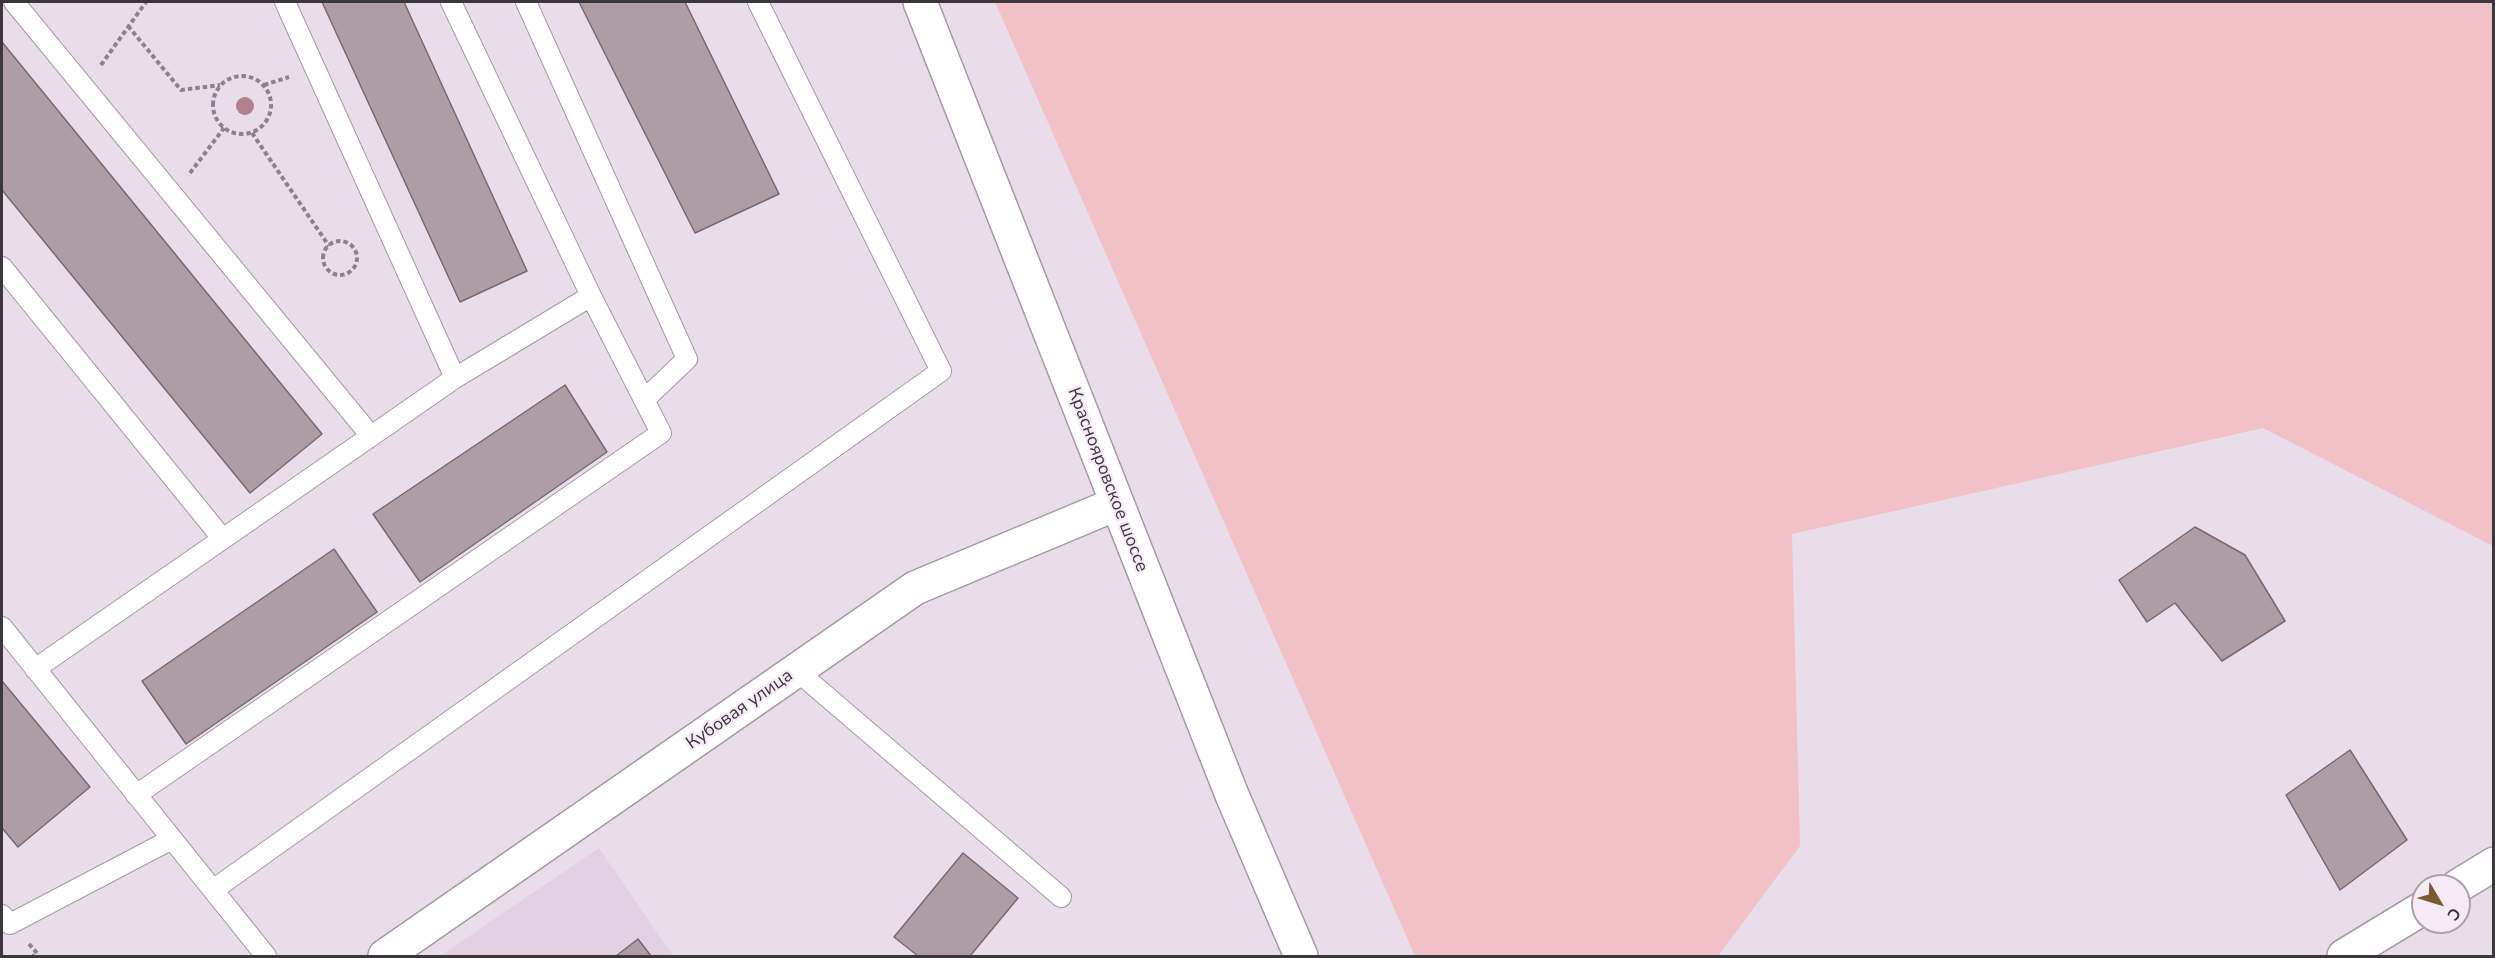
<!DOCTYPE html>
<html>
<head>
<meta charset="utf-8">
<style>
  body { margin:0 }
  #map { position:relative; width:2495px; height:958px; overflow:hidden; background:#e9ddea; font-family:"Nunito Sans",sans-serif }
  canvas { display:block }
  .frame { position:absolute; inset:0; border:3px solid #3c373c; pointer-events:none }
  .north { position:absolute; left:2411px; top:874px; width:60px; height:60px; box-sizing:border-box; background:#f7eaf7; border:2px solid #aca2ac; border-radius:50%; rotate:128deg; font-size:16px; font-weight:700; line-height:24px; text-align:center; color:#3c373c }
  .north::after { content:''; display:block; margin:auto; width:21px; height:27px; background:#785c2f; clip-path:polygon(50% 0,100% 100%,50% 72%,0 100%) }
</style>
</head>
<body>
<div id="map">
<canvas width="2495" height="958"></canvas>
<div class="frame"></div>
<div class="north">С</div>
</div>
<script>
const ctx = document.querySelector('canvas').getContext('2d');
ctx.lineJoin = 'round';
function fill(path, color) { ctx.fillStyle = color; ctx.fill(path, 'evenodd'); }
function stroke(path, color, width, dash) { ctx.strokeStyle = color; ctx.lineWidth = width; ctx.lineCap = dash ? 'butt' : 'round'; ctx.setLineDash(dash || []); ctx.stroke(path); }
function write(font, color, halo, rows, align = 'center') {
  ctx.font = font + ' "Nunito Sans",sans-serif'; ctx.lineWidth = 4.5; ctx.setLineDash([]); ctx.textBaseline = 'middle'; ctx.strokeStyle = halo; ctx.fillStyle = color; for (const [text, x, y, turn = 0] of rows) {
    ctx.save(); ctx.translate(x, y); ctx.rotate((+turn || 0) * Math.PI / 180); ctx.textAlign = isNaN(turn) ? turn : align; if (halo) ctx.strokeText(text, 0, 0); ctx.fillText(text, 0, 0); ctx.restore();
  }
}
const built = new Path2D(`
  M599,848L673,956H440Z`);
const green = new Path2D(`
  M995,2H2493V546L2263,428L1792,534L1800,846L1718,956H1415Z`);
const building = new Path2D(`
  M322,2H404L527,271L460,302Z
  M579,2H685L779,194L695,233Z
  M2,42L322,434L250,493L2,190Z
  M565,385L607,452L420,582L373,514Z
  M2195,527L2245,555L2285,621L2222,661L2175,603L2147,622L2119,580Z
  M334,549L377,612L186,744L142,681Z
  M2,681L90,787L18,847L2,828Z
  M2350,750L2407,840L2340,890L2286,795Z
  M963,853L1018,898L970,956H918L894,937Z
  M638,939L651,956H616Z`);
const path = new Path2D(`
  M128,26L181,90L220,85
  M101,65L146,2
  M213 105a29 29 0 1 1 58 0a29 29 0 1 1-58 0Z
  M264,85L289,77
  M252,133L329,246
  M190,173L224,128
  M323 258a17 17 0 1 1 34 0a17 17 0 1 1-34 0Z
  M29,944L37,953L33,956`);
const service = new Path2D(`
  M14,2L371,436
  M526,2L687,359L644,400
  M2,267L222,538
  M455,378L591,296
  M2,627L266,956
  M35,669L455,378L285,2
  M797,671L1061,897
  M136,795L661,433L591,296L451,2
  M213,890L941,371L758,2
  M2,915L10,924L172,839`);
const minor = new Path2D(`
  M2458,886L2494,864
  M385,956L915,588L1116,504
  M2344,956L2423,908`);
const tertiary = new Path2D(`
  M920,2L1232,795L1301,956`);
const trees = [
  [245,106]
];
const streetNames = [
  ["Краснояровское шоссе",1107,480,69],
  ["Кубовая улица",740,710,-35]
];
fill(built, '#e3d1e3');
fill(green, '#f2c0c7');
fill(building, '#ae9da5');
stroke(building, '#786970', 1.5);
stroke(service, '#a599a5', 22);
stroke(minor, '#a599a5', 36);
stroke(tertiary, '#a599a5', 36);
stroke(path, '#8b838b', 4, [4.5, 3]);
stroke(service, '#fff', 20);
stroke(minor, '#fff', 33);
stroke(tertiary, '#fff', 33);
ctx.fillStyle = '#b1808f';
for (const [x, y] of trees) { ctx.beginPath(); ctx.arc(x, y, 9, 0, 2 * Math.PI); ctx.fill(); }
write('18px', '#3c373c', '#f7eaf7', streetNames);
</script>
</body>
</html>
